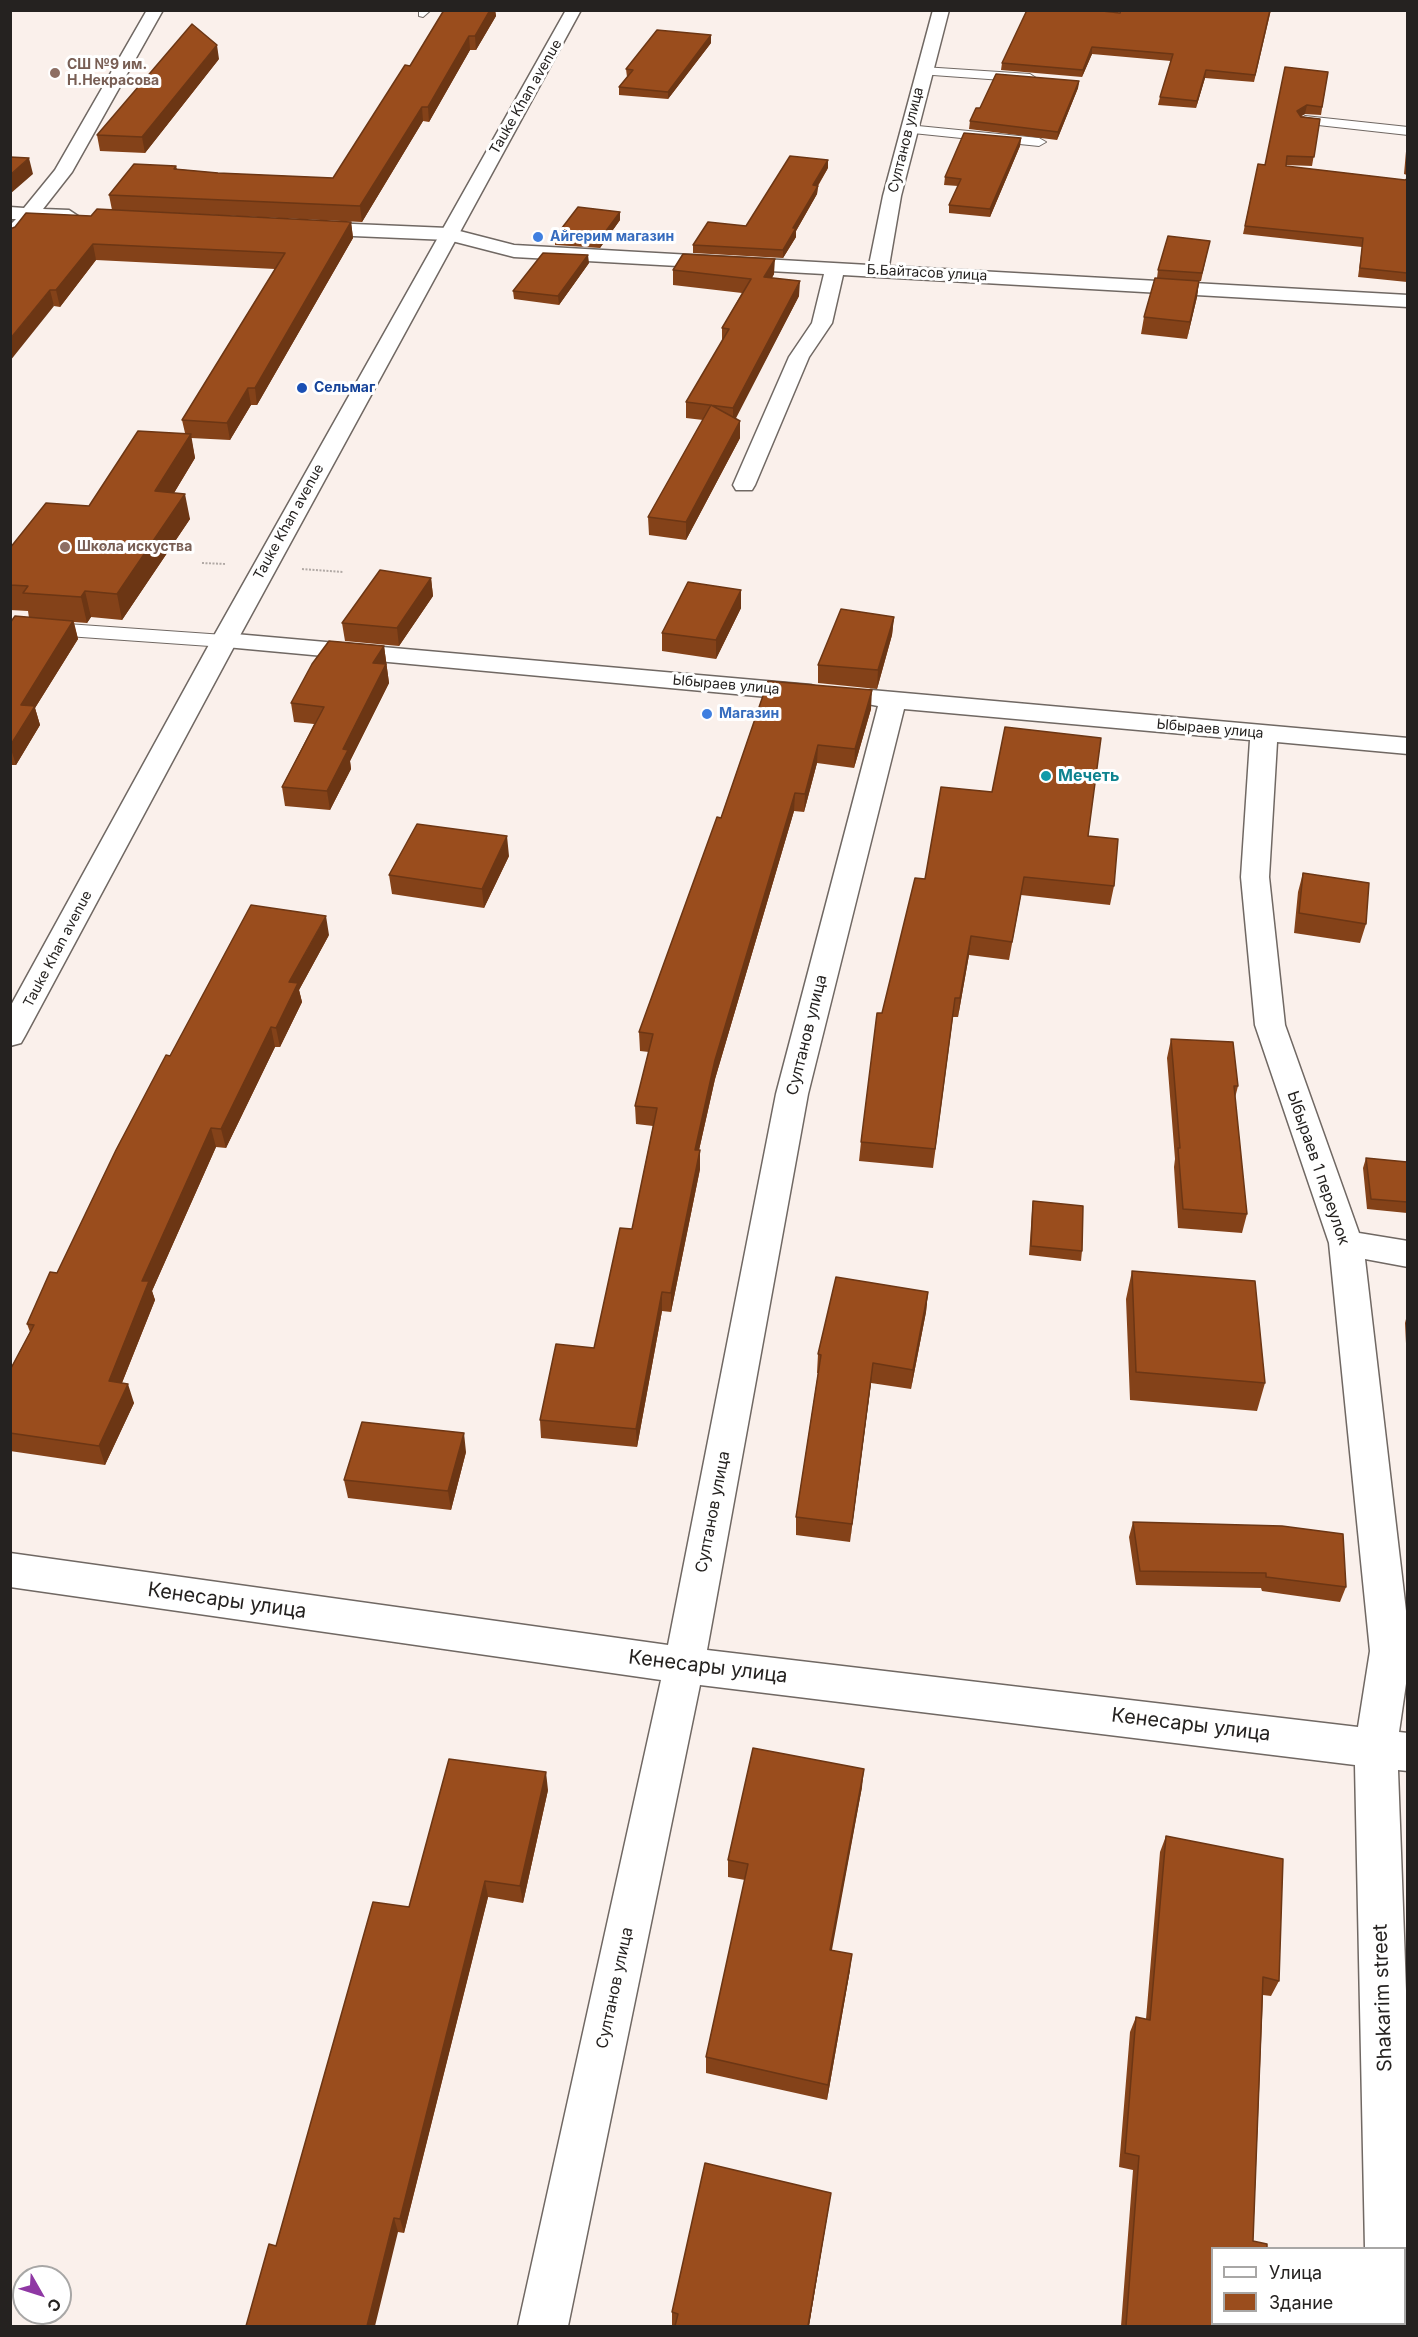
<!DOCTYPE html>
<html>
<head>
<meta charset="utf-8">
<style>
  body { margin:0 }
  #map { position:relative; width:1418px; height:2337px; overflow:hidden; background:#faf0eb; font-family:Inter,sans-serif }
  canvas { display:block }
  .frame { position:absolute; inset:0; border:12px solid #252220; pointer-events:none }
  .legend { position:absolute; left:1211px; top:2247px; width:195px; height:78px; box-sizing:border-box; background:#fff; border:2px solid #a8a7a6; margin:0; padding:8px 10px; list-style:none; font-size:18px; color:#252220 }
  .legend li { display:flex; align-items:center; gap:12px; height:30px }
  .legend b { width:30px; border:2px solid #a8a7a6 }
  .north { position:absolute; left:12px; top:2265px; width:60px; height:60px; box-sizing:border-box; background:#fff; border:2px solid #a8a7a6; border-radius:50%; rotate:129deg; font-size:16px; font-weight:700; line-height:24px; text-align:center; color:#252220 }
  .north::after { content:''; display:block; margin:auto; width:21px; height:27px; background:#8f38a4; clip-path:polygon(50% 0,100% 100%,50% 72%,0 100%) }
</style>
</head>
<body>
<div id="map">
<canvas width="1418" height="2337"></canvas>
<div class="frame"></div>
<ul class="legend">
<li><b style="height:8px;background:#fff"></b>Улица</li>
<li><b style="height:16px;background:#9a4d1d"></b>Здание</li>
</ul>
<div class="north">С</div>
</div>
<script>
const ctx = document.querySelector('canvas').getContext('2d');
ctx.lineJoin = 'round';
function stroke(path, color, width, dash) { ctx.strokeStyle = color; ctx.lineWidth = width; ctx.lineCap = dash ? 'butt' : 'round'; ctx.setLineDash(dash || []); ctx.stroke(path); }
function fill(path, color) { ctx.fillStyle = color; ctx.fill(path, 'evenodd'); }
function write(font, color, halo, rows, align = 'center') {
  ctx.font = font + ' Inter,sans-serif'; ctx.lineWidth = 6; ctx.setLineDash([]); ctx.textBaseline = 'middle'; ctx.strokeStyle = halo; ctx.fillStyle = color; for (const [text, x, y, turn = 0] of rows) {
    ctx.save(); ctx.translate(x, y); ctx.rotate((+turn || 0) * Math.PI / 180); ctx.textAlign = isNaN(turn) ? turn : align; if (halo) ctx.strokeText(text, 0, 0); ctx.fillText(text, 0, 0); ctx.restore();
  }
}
const path = new Path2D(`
  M202,563L226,564
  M302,569L343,572`);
const service = new Path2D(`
  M419,10H431L423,17L419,16Z
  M923,67L1030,74L1036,78L1030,82L919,74V68Z
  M1305,116L1408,127V135L1300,123L1298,120Z
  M908,125L1039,138L1046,142L1039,146L903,132V126Z
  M10,620L224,635L234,641L224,647L10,632Z`);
const minor = new Path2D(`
  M147,10H163L72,172L43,209L69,210L78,216L69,222L34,220L17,242L10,244V225L16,219H10V207L24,208L55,170Z
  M933,10H949L901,196L889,266L1408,295V307L843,275L832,323L809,357L755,485L752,490H736L733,485L789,357L812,323L824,274L514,257L448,240L306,234L297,228L306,222L448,228L514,245L869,265L883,196Z
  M224,633L811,685L820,688L824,693L820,698L811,701L215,646L211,641L215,636Z
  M871,690L1408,738V754L1277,742L1269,877L1285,1025L1359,1233L1408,1241V1267L1365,1259L1408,1628V1670L1399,1732L1408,1733V1771L1398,1770L1408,2046V2265L1404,2267V2248H1365L1355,1765L700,1685L568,2326H518L661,1680L10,1587V1553L668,1645L776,1094L878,706L862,703L858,698L862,693ZM904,709L1250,740L1241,877L1255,1025L1329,1243L1370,1651L1358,1727L707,1650L808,1094Z
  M1404,2304L1408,2305V2326H1367V2324H1404Z`);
const tertiary = new Path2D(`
  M566,10H581L237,641L25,1036L21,1043L10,1046V1007L211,641Z`);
const wall = new Path2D(`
  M444,10H495L496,16L476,50H470L429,122L423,121L362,222L112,210L109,195L176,166L177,169L218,173L333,178L410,66Z
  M1271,10L1254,82L1205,78L1196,108L1158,105L1160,97L1171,61L1092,54L1082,77L1001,70L1002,63L1120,13Z
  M711,43L668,99L619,95V87L627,77L626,69Z
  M219,59L145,153L100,151L97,135Z
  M1328,72L1321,115L1305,114L1301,116L1320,119L1312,166L1286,165V166L1405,180L1407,179V282L1358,277L1362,247L1243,234L1258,164L1265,165Z
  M1079,81L1078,88L1057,140L969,129L970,121L980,108Z
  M1021,138L1020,146L990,217L949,213V205L958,186L944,185L945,177Z
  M1407,140V175L1404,174Z
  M828,168L818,186L817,194L796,231V237L783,258L693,253V245L746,226Z
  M620,212V220L600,248L555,245V237Z
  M91,216L351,222L353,238L257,405H251L230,440L191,438L195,458L174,493L190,519L122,620L91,617L87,623L74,622L78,639L35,708L40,725L16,765H10V623L29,618L28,611L10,610V548L89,506L185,433L182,420L275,269L96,260L60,307L54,306L10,229Z
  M1208,249L1201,281H1199L1197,297L1187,339L1141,334L1144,317L1157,278L1158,270Z
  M589,263L559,305L514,299L513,291Z
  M673,270L774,274L772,278L799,296L735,418L740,421V438L686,540L649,535L648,517L703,420L686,418V402L722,341V328L742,293L673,285Z
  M431,578L433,596L399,646L345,641L342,623Z
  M741,590V608L716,659L662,651V633Z
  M894,617L892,635L877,689L818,683V665Z
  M384,646L389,683L350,761L351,769L330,810L285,806L282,787L314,724L294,722L291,703Z
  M768,681L871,709L854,768L817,763L804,812L794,811L715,1079L699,1150L700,1169L671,1312L662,1311L637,1447L541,1438L540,1420L594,1348L632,1229L653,1126L636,1124L635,1106L649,1052L640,1051L639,1032L721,818Z
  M1088,836L1114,886L1110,905L1021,895L1009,960L969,955L958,1017H953L933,1168L859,1161L861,1142L882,1013L925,879Z
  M509,856L484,908L392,894L389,875Z
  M1303,873L1366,924L1360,943L1294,933L1298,892Z
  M329,935L299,990L302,1002L280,1047H275L226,1148L216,1147L152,1291L155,1300L122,1383L134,1403L105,1465L10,1451V1370L30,1332L27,1324L57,1273L170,1056Z
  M1171,1039L1238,1086L1235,1098L1247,1214L1242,1233L1178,1228L1174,1167L1175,1159L1167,1058Z
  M1366,1158L1407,1162V1213L1367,1209L1363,1168Z
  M1033,1201L1082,1251L1081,1261L1029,1255L1032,1211Z
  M1132,1271L1265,1383L1257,1411L1130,1400L1126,1299Z
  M928,1292L926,1312L911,1389L871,1383L850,1542L796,1535V1517L818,1373H817L818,1354Z
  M1407,1315V1364L1405,1323Z
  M466,1452L451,1510L348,1498L344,1480Z
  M1133,1522L1346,1587L1340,1602L1262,1591L1261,1588L1136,1585L1129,1537Z
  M862,1787L831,1950L850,1970L827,2100L706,2073V2057L745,1880L728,1877V1860Z
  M548,1790L523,1903L488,1897L404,2233L398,2232L276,2246L409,1907Z
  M1166,1836L1279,1981L1271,1996L1263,1995L1253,2241L1265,2326H1121L1133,2170L1119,2167L1130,2032L1136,2017L1146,2019L1160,1852Z
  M831,2193L809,2326H675L672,2325V2312Z`);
const shadedWall = new Path2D(`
  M489,10H495L496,16L476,50L475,36Z
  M711,35V43L668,99V92Z
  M469,36L470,50L429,122L428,107Z
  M217,45L219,59L145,153L142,137Z
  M1092,47V54L1082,77L1083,70Z
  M1206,70L1205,78L1196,108L1197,101Z
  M1079,81L1078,88L1057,140L1058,132Z
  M1307,105L1305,114L1296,119L1297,111Z
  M422,107L423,121L362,222L360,206Z
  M1021,138L1020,146L990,217V209Z
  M29,158L33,174L10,194V175Z
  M828,160V168L813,193V185Z
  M818,186L817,194L796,231V237L783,258V250L793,228Z
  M620,212V220L600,248V239Z
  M351,222L353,238L257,405L255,388Z
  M93,244L96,260L60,307L56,290Z
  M588,255L589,263L559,305L558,296Z
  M775,259L774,274L763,292L764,277Z
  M800,281L799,296L733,424V408Z
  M1199,281L1197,297L1187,339L1190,322Z
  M50,290L54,306L10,361V339Z
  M248,388L251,405L230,440L227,423Z
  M740,421V438L686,540V522Z
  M191,434L195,458L160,516L155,491Z
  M185,494L190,519L122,620L117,594Z
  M431,578L433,596L399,646L397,628Z
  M741,590V608L716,659V640Z
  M85,591L91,617L87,623L81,597Z
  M894,617L892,635L877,689L878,670Z
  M73,621L78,639L35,708L40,725L16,765L10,746L21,705Z
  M384,646L389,683L350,761L351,769L330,810L327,791L343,749L373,663Z
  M872,690L871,709L854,768L855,749Z
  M818,745L817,763L804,812L805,794Z
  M795,793L794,811L715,1079L695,1168V1150L715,1060Z
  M507,836L509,856L484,908L482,889Z
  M326,916L329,935L299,990L302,1002L280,1047L276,1028L289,982Z
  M971,936L969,955L958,1017L960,998Z
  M271,1027L275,1047L226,1148L221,1129Z
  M211,1128L216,1147L152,1291L155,1300L115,1400L109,1381L142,1281Z
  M700,1150V1169L671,1312V1293Z
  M662,1292V1311L637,1447L636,1429Z
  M928,1292L926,1312L911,1389L913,1370Z
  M873,1363L871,1383L850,1542L852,1524Z
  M128,1384L134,1403L105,1465L99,1446Z
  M464,1433L466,1452L451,1510L448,1491Z
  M864,1769L862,1787L829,1966L830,1950Z
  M546,1772L548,1790L523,1903L520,1886Z
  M485,1881L488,1897L404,2233L400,2219Z
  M852,1954L850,1970L827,2100L828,2085Z
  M831,2193L809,2326H808Z
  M394,2218L398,2232L375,2326H367Z`);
const building = new Path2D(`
  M444,10H490L475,36H469L428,107H422L360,206L109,195L134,164L176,166L174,169L218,173L333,178L405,65L410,66Z
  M1027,10H1093L1120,13L1121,10H1270L1255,75L1206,70L1197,101L1160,97L1173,54L1092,47L1083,70L1002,63Z
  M192,24L217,45L142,137L97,135Z
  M657,30L711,35L668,92L619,87L633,70L626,69Z
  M1285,67L1328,72L1322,107L1307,105L1297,111L1301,117L1320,119L1314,157L1287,156L1286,166L1405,180L1407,179V273L1360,268L1363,238L1245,226L1258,164L1265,165Z
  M996,74L1079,81L1058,132L970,121L976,108H980Z
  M964,133L1021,138L990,209L949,205L961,179L945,177Z
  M790,156L828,160L813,185L818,186L793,228H796L783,250L693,245L708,222L746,226Z
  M10,157L29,158L10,175Z
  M578,207L620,212L600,239L555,237Z
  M97,209L351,222L255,388H248L227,423L182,420L285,253L93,244L56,290H50L10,339V229L15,227L26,213L91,216Z
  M1168,236L1210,241L1202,273L1158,270Z
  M543,253L588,255L558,296L513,291Z
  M683,254L775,259L764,277L800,281L733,408L686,402L729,329L722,328L751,279L673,270Z
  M1155,278L1199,281L1190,322L1144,317Z
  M711,405L740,421L686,522L648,517Z
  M138,431L191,434L155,491L185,494L117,594L85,591L81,597L23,593L28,586L10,585V548L46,503L89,506Z
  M380,570L431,578L397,628L342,623Z
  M688,582L741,590L716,640L662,633Z
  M841,609L894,617L878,670L818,665Z
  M15,616L73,621L21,705L35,706L10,746V623Z
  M329,641L384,646L373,663L386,664L343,749L348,750L327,791L282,787L324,707L291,703L312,664Z
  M768,681L872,690L855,749L818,745L805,794L795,793L715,1060L695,1150H700L671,1293L662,1292L636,1429L540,1420L556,1344L594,1348L620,1228L632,1229L657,1108L635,1106L653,1034L639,1032L717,817L721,818Z
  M1005,727L1101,738L1088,836L1118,839L1114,886L1024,877L1012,942L971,936L960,998H955L935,1149L861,1142L877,1013H882L915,878L925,879L941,787L992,792Z
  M417,824L507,836L482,889L389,875Z
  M1303,873L1369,883L1366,924L1299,913Z
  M251,905L326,916L289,982L298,983L276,1028L271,1027L221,1129L211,1128L142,1281H149L109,1381L128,1384L99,1446L10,1433V1370L34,1325L27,1324L50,1272L57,1273L116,1150L166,1055L170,1056Z
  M1171,1039L1233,1042L1238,1086H1234L1247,1214L1183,1209L1178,1148H1180Z
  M1366,1158L1407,1162V1202L1371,1199Z
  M1033,1201L1083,1206L1082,1251L1031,1246Z
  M1132,1271L1255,1281L1265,1383L1136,1372Z
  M836,1277L928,1292L913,1370L873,1363L852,1524L796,1517L821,1355L818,1354Z
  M362,1422L464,1433L448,1491L344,1480Z
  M1133,1522L1282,1526L1343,1534L1346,1587L1266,1577V1573L1140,1571Z
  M753,1748L864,1769L830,1950L852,1954L828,2085L706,2057L748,1864L728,1860Z
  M449,1759L546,1772L520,1886L485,1881L400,2219L394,2218L367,2326H246L269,2244L276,2246L373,1902L409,1907Z
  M1166,1836L1283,1859L1279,1981L1263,1977L1253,2241L1267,2244V2248H1212V2324H1265V2326H1126L1139,2156L1125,2153L1136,2017L1150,2020Z
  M705,2163L831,2193L808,2326H675L678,2314L672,2312Z`);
const markers = [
  [55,73,6,"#8d6e63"],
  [538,237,6,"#3f7fe0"],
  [302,388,6,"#1a4fb4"],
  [65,547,6,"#8d6e63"],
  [707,714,6,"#3f7fe0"],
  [1046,776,6,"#0f9aa8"]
];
const farEducationnames = [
  ["СШ №9 им.",67,65],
  ["Н.Некрасова",67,81],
  ["Школа искуства",77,547]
];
const farStreetnames = [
  ["Tauke Khan avenue",526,97,-60],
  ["Султанов улица",906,140,-76],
  ["Б.Байтасов улица",927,273,3],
  ["Tauke Khan avenue",289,522,-61],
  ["Ыбыраев улица",726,685,5],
  ["Ыбыраев улица",1210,729,5],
  ["Tauke Khan avenue",58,949,-62]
];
const farShopnames = [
  ["Айгерим магазин",550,237],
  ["Магазин",719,714]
];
const farTransitnames = [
  ["Сельмаг",314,388]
];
const cultureNames = [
  ["Мечеть",1058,776]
];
const streetNames = [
  ["Султанов улица",807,1035,-76],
  ["Ыбыраев 1 переулок",1318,1168,71],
  ["Султанов улица",713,1512,-79],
  ["Султанов улица",615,1988,-78]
];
const nearStreetnames = [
  ["Кенесары улица",227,1601,8],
  ["Кенесары улица",708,1667,7],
  ["Кенесары улица",1191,1725,7],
  ["Shakarim street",1383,1998,-92]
];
stroke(service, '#706863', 2);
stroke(minor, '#706863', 3);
stroke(tertiary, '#706863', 3);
stroke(path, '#b1a9a5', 2, [2, 1.5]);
fill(service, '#fff');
fill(minor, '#fff');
fill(tertiary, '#fff');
fill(wall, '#844219');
fill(shadedWall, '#6c3614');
fill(building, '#9a4d1d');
stroke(building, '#6c3614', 1.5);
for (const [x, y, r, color] of markers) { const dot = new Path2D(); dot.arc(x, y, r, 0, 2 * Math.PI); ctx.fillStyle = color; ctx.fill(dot); stroke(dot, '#fff', 2); }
write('bold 14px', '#785e54', '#fff', farEducationnames, 'left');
write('14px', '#252220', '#fff', farStreetnames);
write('bold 14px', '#366cbe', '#fff', farShopnames, 'left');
write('bold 14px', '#164399', '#fff', farTransitnames, 'left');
write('bold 16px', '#0d838f', '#fff', cultureNames, 'left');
write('16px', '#252220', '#fff', streetNames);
write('20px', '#252220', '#fff', nearStreetnames);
</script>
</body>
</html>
